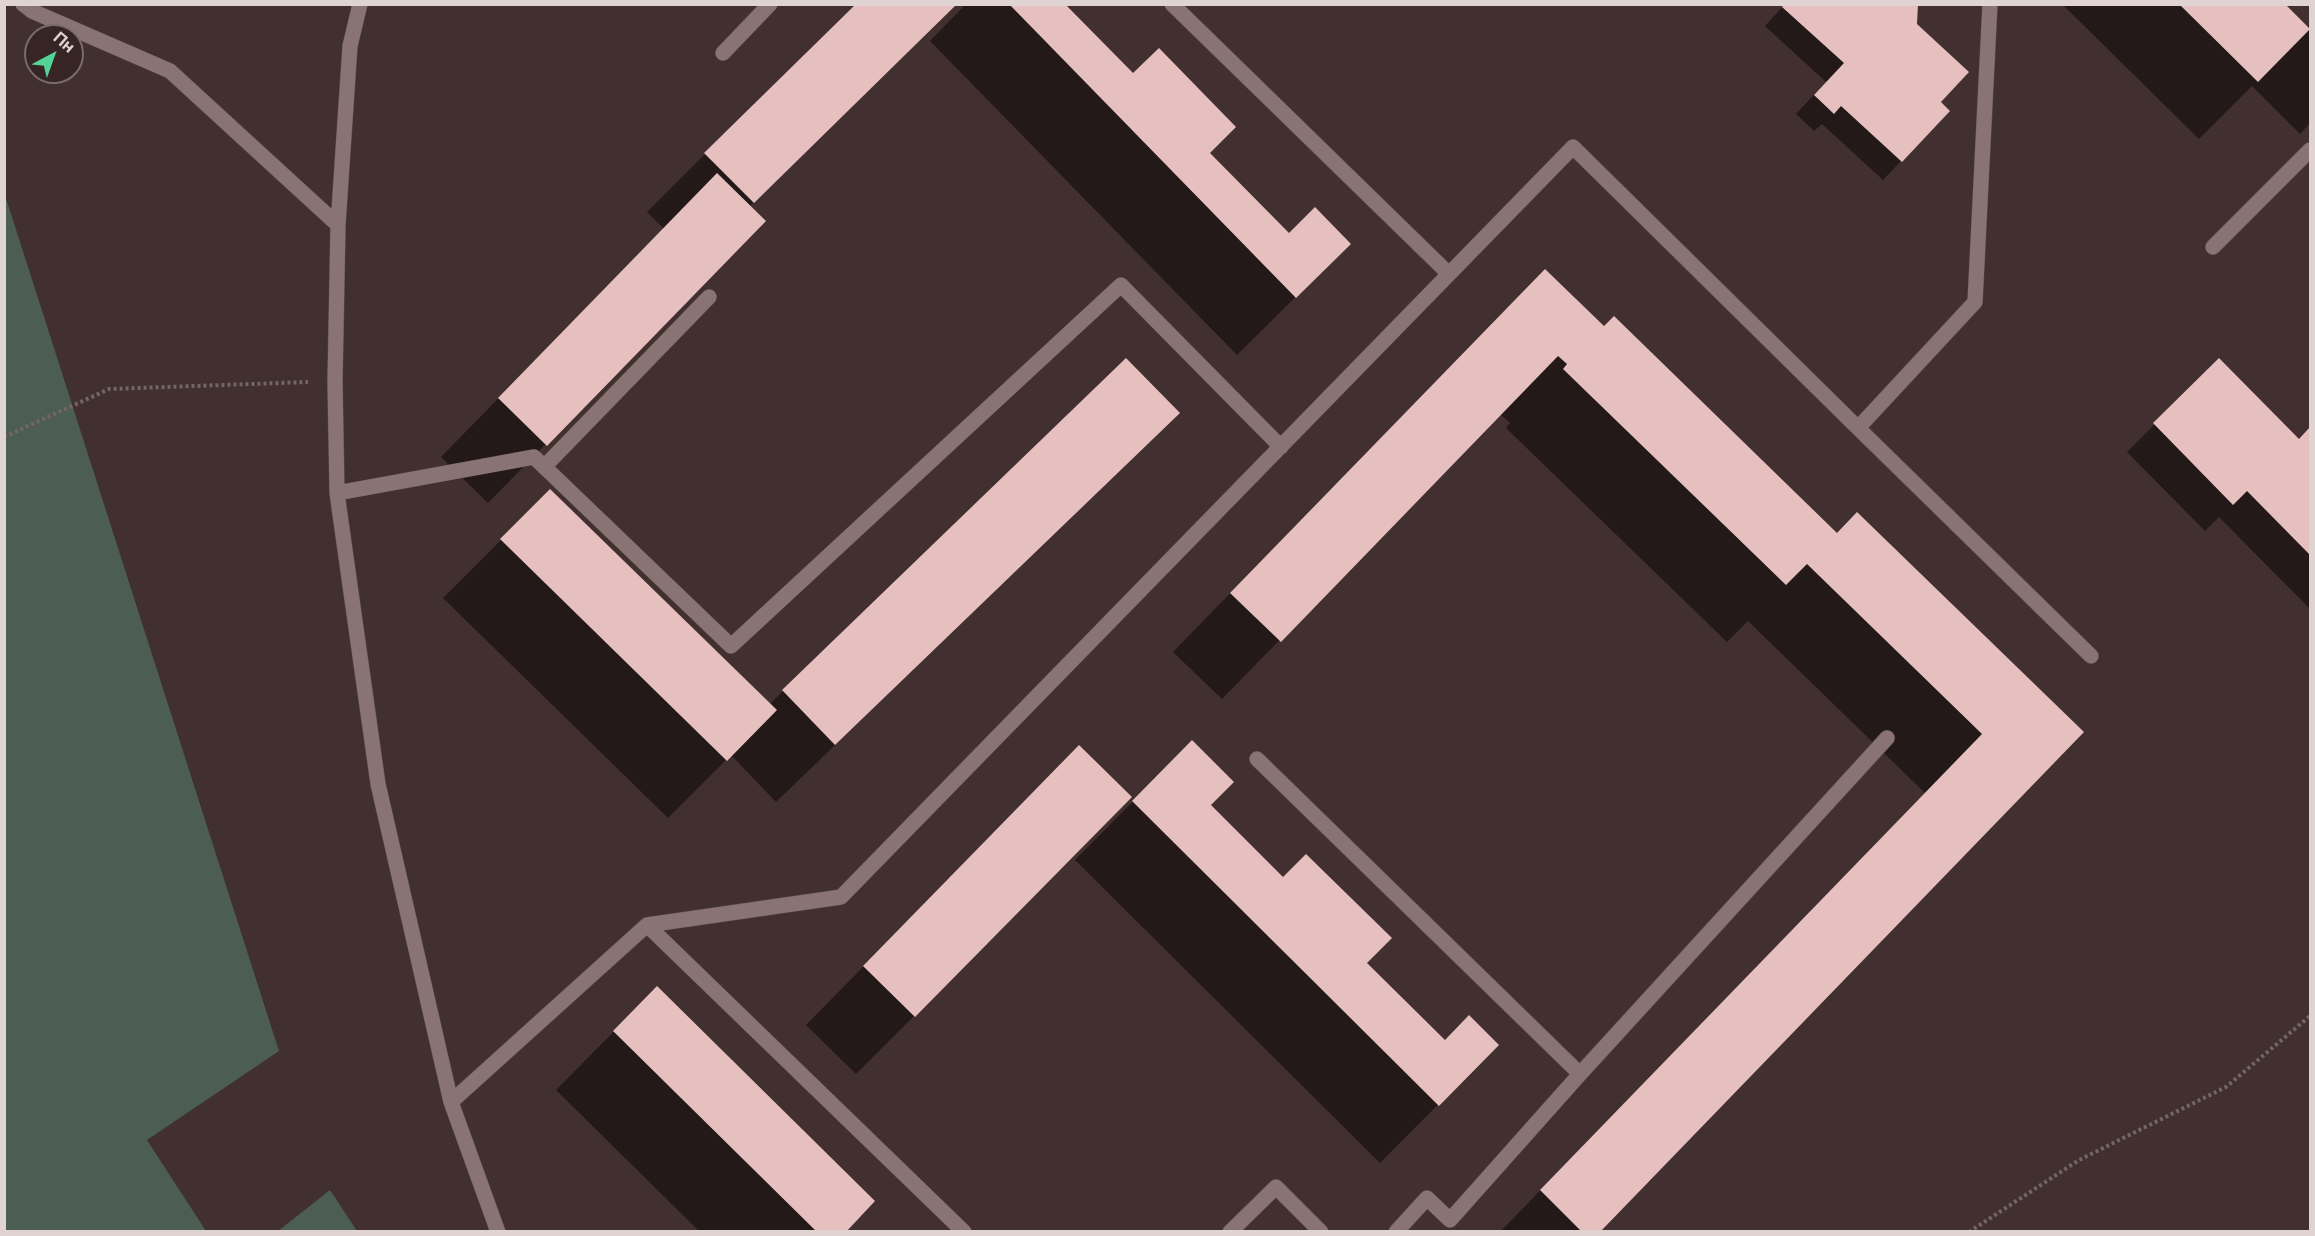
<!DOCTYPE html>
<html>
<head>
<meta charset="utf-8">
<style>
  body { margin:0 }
  #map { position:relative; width:2315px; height:1236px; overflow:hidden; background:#422f2f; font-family:Inter,sans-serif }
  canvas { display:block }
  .frame { position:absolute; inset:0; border:6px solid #e0d4d3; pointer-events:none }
  .north { position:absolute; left:24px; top:24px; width:60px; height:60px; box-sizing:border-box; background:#372525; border:2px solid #7b6b6b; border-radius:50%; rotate:41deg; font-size:16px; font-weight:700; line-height:24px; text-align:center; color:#e0d4d3 }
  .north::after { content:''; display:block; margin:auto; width:21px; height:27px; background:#54d396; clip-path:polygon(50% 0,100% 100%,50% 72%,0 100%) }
</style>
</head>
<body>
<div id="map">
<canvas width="2315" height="1236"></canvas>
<div class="frame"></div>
<div class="north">Пн</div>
</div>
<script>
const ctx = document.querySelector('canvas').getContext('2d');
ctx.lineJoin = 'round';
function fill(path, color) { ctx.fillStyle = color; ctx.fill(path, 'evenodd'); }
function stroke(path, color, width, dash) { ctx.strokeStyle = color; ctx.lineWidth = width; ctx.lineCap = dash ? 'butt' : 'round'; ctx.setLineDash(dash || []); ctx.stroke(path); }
const green = new Path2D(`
  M5,195L279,1051L147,1140L206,1231H5Z
  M330,1190L357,1231H278Z`);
const shadow = new Path2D(`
  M966,4H1063L1289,235L1349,244L1237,355L930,41Z
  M1785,4L1915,24L1939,102L1948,111L1883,180L1822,124L1814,131L1796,114L1826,82L1765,26Z
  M2062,4H2283L2307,27L2310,24V123L2300,134L2252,86L2199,139Z
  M919,41L749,207L764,221L488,503L441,457L664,229L647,212L705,154Z
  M1604,328L1836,535L2082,732L1597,1232H1500L1925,793L1748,621L1727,642L1506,428L1510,423L1500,414L1222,699L1173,652L1487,329Z
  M2219,360L2299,441L2310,429V609L2219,517L2205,531L2127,452Z
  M1119,471L776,802L731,755L668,818L443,598L550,491L769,705L783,691Z
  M1192,742L1209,805L1365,963L1445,1042L1497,1045L1380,1163L1075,860Z
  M1021,806L914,1016L856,1074L806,1025Z
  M657,988L844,1232H700L556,1090Z`);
const building = new Path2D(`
  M856,4H957L754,203L704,153Z
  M1009,4H1065L1133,73L1159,48L1236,127L1210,153L1289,233L1315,207L1351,244L1296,298Z
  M1784,4H1918L1917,24L1969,72L1941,102L1950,111L1902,162L1841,106L1834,114L1814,95L1844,63L1782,7Z
  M2179,4H2285L2310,29L2258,82Z
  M717,173L766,221L547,446L498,398Z
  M1545,269L1604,326L1614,316L1837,533L1857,512L2084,732L1600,1232H1582L1540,1190L1982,734L1807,564L1786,585L1563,369L1567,364L1558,356L1281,642L1230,593Z
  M1126,358L1180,413L835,745L782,690Z
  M2219,358L2299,439L2310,427V555L2247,491L2233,505L2153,423Z
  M550,489L777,710L727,761L500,539Z
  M1192,740L1234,782L1211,805L1283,877L1306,854L1392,938L1367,963L1445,1040L1469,1015L1499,1045L1439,1106L1132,801Z
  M1079,745L1132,797L915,1017L863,966Z
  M657,986L875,1201L846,1232H817L613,1031Z`);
const path = new Path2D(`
  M4,437L109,389L308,382
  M1969,1232L2079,1160L2226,1087L2310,1016`);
const minor = new Path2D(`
  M23,4L32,11L170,71L338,225
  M360,4L350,46L338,225L335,381L337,493L378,784L451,1102L498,1232
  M1172,4L1449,274
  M723,53L770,4
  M2213,247L2310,150
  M1858,428L2091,656
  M544,467L709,297
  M337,493L534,457L731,646L1121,285L1281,447
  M1257,759L1580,1074L1450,1220L1427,1198L1396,1232
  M647,925L841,897L1573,147L1858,428L1975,302L1990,4
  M1580,1074L1887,738
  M451,1102L647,925L964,1232
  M1230,1232L1276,1187L1321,1232`);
fill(green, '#4c5d53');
fill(shadow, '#0007');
fill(building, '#e5c0bf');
stroke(minor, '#5c4c4c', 16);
stroke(path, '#766565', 4, [3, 3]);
stroke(minor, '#897373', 15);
</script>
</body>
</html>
